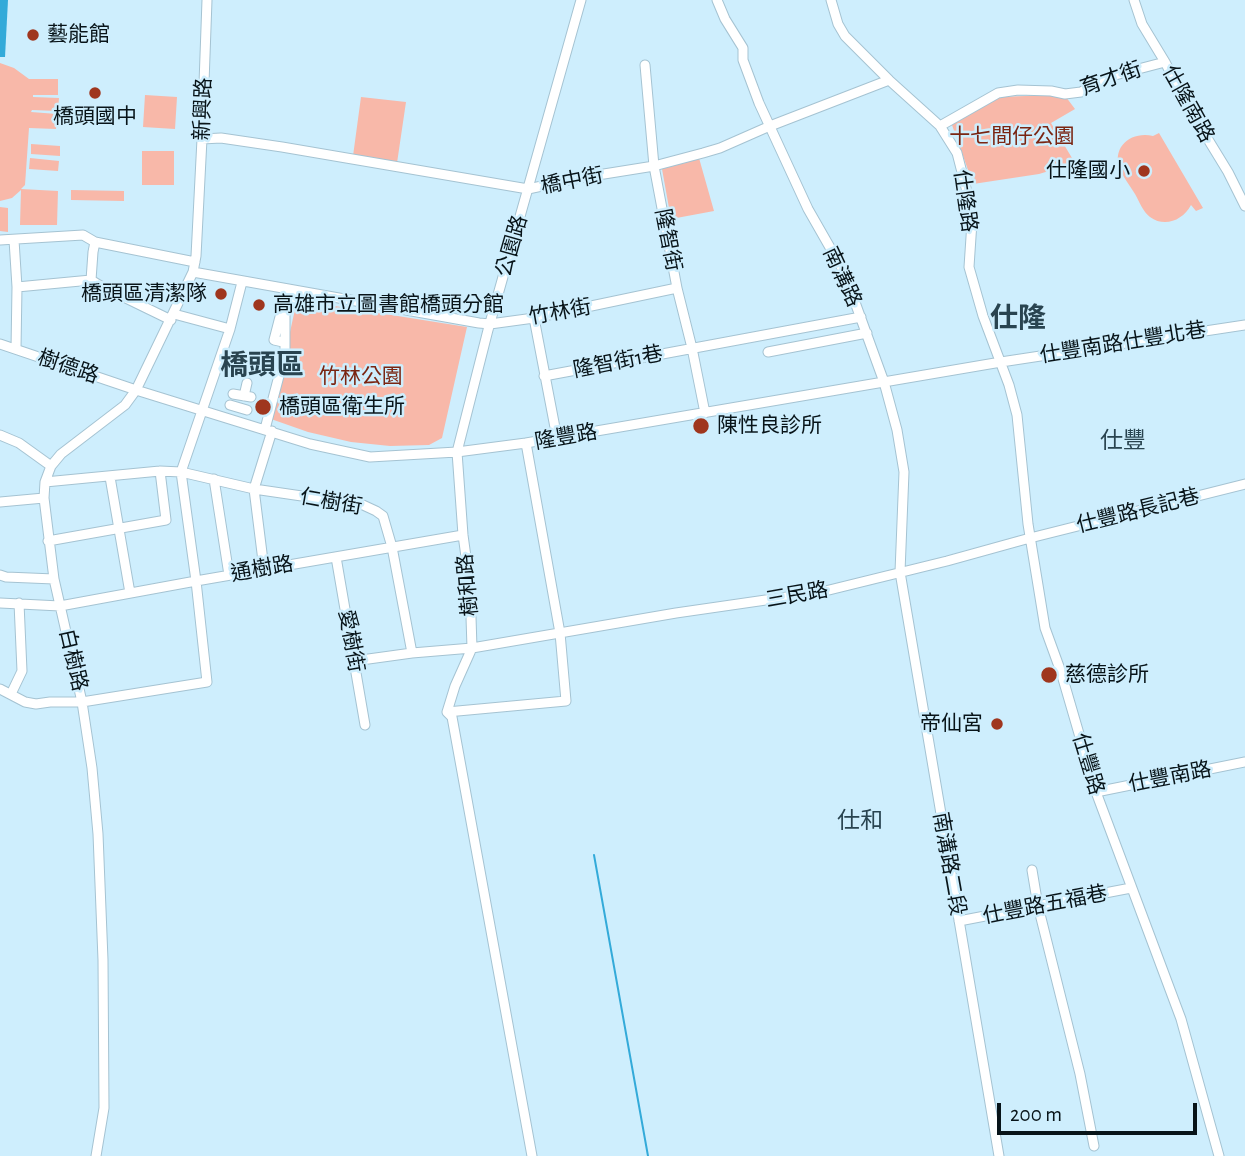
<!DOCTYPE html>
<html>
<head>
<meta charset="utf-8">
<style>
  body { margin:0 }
  #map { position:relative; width:1245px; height:1156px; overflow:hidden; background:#ceeefd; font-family:"Alegreya Sans",sans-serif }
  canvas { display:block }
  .scale { position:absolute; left:997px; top:1103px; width:200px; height:32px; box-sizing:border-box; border:4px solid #081419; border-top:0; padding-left:9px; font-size:21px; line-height:24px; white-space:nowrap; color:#081419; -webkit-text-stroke:5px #ceeefd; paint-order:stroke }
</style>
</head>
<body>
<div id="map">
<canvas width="1245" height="1156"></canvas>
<div class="scale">200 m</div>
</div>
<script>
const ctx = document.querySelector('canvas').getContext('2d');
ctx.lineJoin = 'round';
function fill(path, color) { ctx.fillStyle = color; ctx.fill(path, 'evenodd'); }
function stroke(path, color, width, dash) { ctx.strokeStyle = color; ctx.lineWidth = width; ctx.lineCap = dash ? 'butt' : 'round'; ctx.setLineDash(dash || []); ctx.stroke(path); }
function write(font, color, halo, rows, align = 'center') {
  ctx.font = font + ' "Alegreya Sans","Noto Sans TC",sans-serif'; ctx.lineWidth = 5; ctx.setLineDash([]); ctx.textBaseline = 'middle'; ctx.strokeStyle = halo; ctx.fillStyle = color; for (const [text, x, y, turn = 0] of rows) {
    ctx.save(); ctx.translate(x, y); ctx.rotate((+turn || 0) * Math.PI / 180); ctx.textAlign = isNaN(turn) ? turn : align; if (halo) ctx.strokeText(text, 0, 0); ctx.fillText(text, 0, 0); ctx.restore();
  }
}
const green = new Path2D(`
  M0,63L14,68L29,79H58V95H33V97L59,98L58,111L32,110L31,112L57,114L56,129L29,128L25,185L21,189L58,191L57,225H20L21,190L12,198L0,201Z
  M145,95L177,97L175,129L143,127Z
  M1054,95L1066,97L1075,109L1051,123L1075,163L1039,174L973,184L952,125L997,97Z
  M361,97L406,102L397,163L353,156Z
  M1159,133L1203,208L1196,211L1191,205C1183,220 1165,228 1150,217C1143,212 1139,201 1135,194C1130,186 1124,178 1120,170C1111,147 1131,131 1153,136Z
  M31,144L60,146V156L31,154Z
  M142,151H174V185H142Z
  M30,158L59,161L58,171L29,169Z
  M699,158L714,211L671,219L662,169Z
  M71,190L124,191V201L71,200Z
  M0,207L8,208V232L0,231Z
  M297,300L467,327L442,438L429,445L390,446L351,442L308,432L271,419Z`);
const water = new Path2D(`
  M0,0H8L5,57H0Z`);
const stream = new Path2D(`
  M594,855L648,1156`);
const minor = new Path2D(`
  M717,0L725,19L743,48V60L759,103L808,209L844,272L884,382L897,430L904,472L900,572L999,1156
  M831,0L838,24L845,36L889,80L940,126L957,153L966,188L972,222L969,267L983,316L1009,385L1017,415L1028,524L1045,628L1061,672L1096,792L1181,1019L1219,1156
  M1134,0L1142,24L1165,62L1187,105L1228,172L1245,206
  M645,65L654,166L677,288L692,348L705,413
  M940,126L998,93L1018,90L1051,91L1065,94L1081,92L1104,78L1165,62
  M202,139L221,138L282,147L528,189L579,178L654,166L703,153L720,148L770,126L889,80
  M0,240L83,235L95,242L195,262
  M14,240L17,287L16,349
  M193,272L479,323L490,324L534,318L677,288
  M91,280L93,252L95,242
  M17,287L91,280L99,285L171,320
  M281,313L274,340L283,342
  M174,314L230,329
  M534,318L557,438
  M0,344L136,390L310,444L370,457L457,452L526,443L1001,362L1245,325
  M768,352L867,333
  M544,376L861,317
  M233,394L251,397
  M244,396L247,383
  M230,405L247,410
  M265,429L285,353V315L294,292
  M0,435L19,443L51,466
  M110,477L130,593
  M214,479L229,575
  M45,482L160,471L181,472L254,489L363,505L376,511L383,516L392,547L412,653
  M0,502L44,498
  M48,541L166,520L160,471
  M336,557L365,725
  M264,569L254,489L272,431
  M0,575L6,577L54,579
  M0,603L60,606L196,581L463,535
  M354,661L412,653L472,648L676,613L821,592L947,561L1030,538L1245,484
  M0,689L25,702L36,704L50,702H82L207,682L196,581L181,472L230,329L242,282
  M11,694L22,671L19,603
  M447,712L455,686L472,648L470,586L463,535L457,452L488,330L581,0
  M447,712L452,717L532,1156
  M447,712L566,701L560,633L526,443
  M1096,792L1245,762
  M1032,870L1038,906L1080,1074L1094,1146
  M959,921L1131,888
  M96,1156L104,1108L103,960L98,834L92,768L82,702L54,579L44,498L45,482L51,466L61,454L125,405L136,390L193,272L196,256L202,139L207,0`);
const markers = [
  [33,35,7,"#9f361e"],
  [95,93,7,"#9f361e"],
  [1144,171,7,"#9f361e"],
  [221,294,7,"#9f361e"],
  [259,305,7,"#9f361e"],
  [263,407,9,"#9f361e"],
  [701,426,9,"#9f361e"],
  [1049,675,9,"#9f361e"],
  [997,724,7,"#9f361e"]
];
const poiNames = [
  ["藝能館",47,35],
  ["橋頭國中",95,117,"center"],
  ["仕隆國小",1130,171,"right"],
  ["橋頭區清潔隊",207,294,"right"],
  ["高雄市立圖書館橋頭分館",273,305],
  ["橋頭區衛生所",279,407],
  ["陳性良診所",717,426],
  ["慈德診所",1065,675],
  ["帝仙宮",983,724,"right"]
];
const streetNames = [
  ["育才街",1111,79,-19],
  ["仕隆南路",1188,104,61],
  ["新興路",203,109,-88],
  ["橋中街",572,181,-11],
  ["仕隆路",965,201,82],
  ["隆智街",668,240,79],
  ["公園路",512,246,-74],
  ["南溝路",842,277,65],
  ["竹林街",560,312,-10],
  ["仕豐南路仕豐北巷",1123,343,-9],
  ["隆智街1巷",618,362,-11],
  ["樹德路",68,367,19],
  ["隆豐路",566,437,-10],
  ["仁樹街",331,502,10],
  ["仕豐路長記巷",1138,511,-14],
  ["通樹路",262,569,-10],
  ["樹和路",468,585,-95],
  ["三民路",797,595,-10],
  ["愛樹街",351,641,80],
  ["白樹路",73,660,77],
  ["仕豐路",1088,764,73],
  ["仕豐南路",1170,777,-11],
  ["南溝路二段",949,864,80],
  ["仕豐路五福巷",1045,905,-11]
];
const parkNames = [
  ["十七間仔公園",1012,137],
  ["竹林公園",361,377]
];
const neighbourhoodNames = [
  ["仕豐",1123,441],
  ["仕和",860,821]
];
const districtNames = [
  ["仕隆",1018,319],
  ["橋頭區",262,366]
];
fill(green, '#f8b8a9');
fill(water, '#33aad9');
stroke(stream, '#33aad9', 2);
stroke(minor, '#a5c3d2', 11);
stroke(minor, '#fff', 9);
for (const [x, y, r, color] of markers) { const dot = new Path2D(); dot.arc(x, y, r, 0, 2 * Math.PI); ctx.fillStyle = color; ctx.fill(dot); stroke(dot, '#ceeefd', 2.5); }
write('21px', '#081419', '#ceeefd', poiNames, 'left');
write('21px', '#081419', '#ceeefd', streetNames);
write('21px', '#7a2512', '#ceeefd', parkNames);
write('23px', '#294450', '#ceeefd', neighbourhoodNames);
write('bold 28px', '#294450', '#ceeefd', districtNames);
</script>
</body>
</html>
